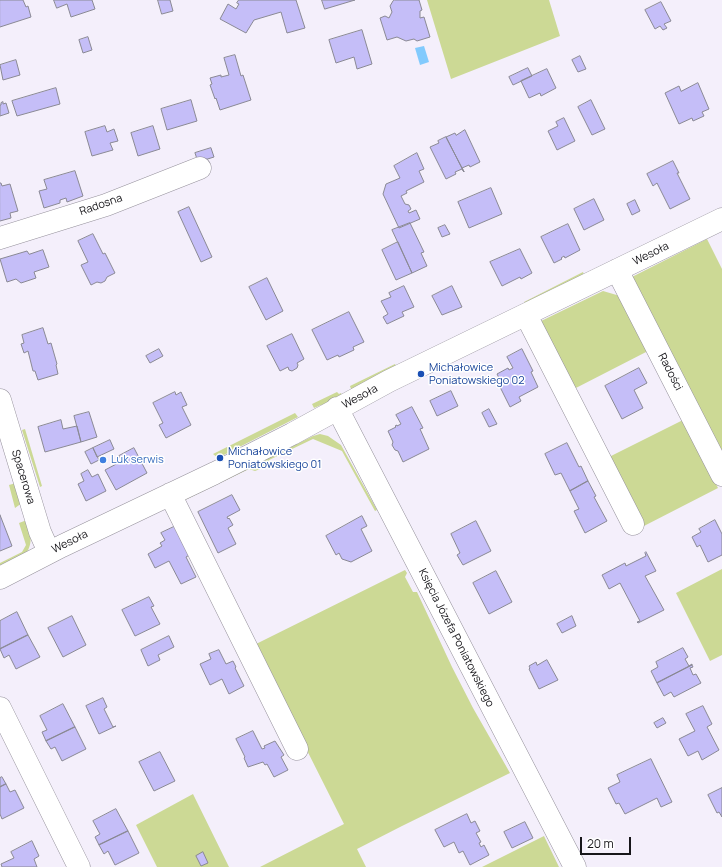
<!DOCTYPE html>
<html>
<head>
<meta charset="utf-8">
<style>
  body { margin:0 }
  #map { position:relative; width:722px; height:867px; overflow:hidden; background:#f4effb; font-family:Manrope,sans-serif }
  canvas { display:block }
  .scale { position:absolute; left:580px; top:837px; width:51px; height:18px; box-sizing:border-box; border:2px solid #17161a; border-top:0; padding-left:5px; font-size:12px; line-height:14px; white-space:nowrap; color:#17161a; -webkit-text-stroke:3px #fff; paint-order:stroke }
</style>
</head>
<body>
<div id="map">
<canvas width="722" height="867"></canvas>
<div class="scale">20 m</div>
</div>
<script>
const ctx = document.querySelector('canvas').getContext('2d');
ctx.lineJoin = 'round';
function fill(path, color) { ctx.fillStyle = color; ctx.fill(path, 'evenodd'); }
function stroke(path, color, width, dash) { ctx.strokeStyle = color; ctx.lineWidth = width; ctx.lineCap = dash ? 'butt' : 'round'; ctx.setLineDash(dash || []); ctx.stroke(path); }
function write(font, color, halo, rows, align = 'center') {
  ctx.font = font + ' Manrope,sans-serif'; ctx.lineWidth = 3; ctx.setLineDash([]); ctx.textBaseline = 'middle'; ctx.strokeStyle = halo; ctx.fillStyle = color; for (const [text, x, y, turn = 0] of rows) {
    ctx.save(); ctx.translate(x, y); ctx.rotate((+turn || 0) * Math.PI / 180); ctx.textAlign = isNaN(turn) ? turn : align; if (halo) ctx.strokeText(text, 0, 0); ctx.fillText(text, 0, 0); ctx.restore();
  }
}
const green = new Path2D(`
  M427,0H549L560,36L451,79Z
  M707,239L722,269V456L628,279Z
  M583,272L584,275L525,304L524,302Z
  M603,291L620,296L648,351L572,390L537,323Z
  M395,364L398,369L355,390L351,389L350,386Z
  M337,392L339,394L341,393L342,395L323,408L321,405L314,408L312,404Z
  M295,413L298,417L218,458L213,454Z
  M683,420L718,488L642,527L607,458Z
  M25,429L42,486L40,487L22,430Z
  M320,434L328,436L341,445L377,510L375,511L342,451L313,439L269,460L268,466L255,471L249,469L181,502L179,496L293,446L313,436Z
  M16,483L22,503L15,508L9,485Z
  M27,520C30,534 34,541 26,554L0,570V563L22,552L26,545L19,523Z
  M722,569V655L710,661L676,593Z
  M405,570L407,573L405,577L413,592H417L452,667L473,708L510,773L402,826L357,849L366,867H260L344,824L254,645Z
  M193,794L229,867H157L136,825Z
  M544,836L559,867H482Z`);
const water = new Path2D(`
  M424,46L429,62L420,65L415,48Z`);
const building = new Path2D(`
  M0,0H23L26,7L28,6L31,17L0,27Z
  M54,0H92L95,9L71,17L67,4L57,8Z
  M158,0H170L173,11L162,14Z
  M239,0H296L305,28L287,33L281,12L254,20L246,33L220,19L228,4L236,9L239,4L237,3Z
  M322,0H355L325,9Z
  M395,0H419L422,10L420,11V18L424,17L430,37L417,41L414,39L406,41L397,37L387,40L380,18L385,16L389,18L392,12L390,6L393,1Z
  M661,2L671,21L664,24L667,28L663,30L660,26L655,29L645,10Z
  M362,30L372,64L357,69L354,57L336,63L329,40Z
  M88,37L92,50L83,53L79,40Z
  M235,55L241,76L243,75L251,100L220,110L216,98L215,99L210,85L212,84L210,78L221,75V77L229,75L224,58Z
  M580,56L586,69L578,72L572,60Z
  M16,60L20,75L3,80L0,65Z
  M528,68L532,76L513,85L509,77Z
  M547,69L556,88L541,96L540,93L529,98L521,81Z
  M698,83L709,109L702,112L704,116L693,121L692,118L679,124L665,93L679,86L681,91Z
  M56,88L60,104L17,116L12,101Z
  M191,100L197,121L167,130L161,109Z
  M591,100L605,129L592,135L578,107Z
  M3,102V104L6,103L9,113L0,116V105H1V103Z
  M564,118L575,141L557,150L548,131L558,126L556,122Z
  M105,126L107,132L114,129L118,141L110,143L113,150L92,156L85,132Z
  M153,126L160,149L138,156L131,133Z
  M465,130L480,162L470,167L469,165L462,168L464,172L446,137L455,133L456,135Z
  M446,137L464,172L462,169L455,172L456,174L446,179L430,147L439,143L438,141Z
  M211,148L214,157L198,162L195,153Z
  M417,153L424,169L419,171L424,182L406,191L407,193L401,196L405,204L409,205L411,209L408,211L409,213L416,210L420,219L399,228L383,194L386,184L400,178L394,166Z
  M673,161L679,173H677L690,199L670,209L657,183L653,186L647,174Z
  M75,171L83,196L67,202L66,198L60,200V203L44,208L39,191L47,189L44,180Z
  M0,183H1L2,186L10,184L18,211L10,213L11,218L0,221Z
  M491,188L502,214L469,228L458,202Z
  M594,199L604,220L584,230L574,209Z
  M635,200L640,211L632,215L627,204Z
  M189,207L212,257L201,262L178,212Z
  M410,223L424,252L421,253L427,266L412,273L392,230Z
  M568,224L580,250L565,258L564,256L561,258L562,259L554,263L541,237Z
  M445,225L450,234L442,237L438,228Z
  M93,234L103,254L105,253L115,273L107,277L105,281L101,283L97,282L91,285L81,265L88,262L78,241Z
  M398,242L412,273L396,280L382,250Z
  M520,249L532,273L521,279L520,277L502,286L490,262Z
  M43,250L49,267L34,272L36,278L21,283L16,279L7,282L0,259L27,251L29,254Z
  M267,278L283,311L266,320L249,287Z
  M404,286L414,307L402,312L404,316L387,324L383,317L388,314L381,301L391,297L389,293Z
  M452,286L462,307L442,315L432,296Z
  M349,312L364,342L353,347L354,350L339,357L338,355L327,360L312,330Z
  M43,328L48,344L51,343L57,364L56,365L58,374L38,380L35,371H33L28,351L24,353L21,344L24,343L22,335Z
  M292,334L304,359L297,363L298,365L297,368L292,371L289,370L288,367L280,371L267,346Z
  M159,349L163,356L150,363L146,356Z
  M522,349L533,371L531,372L538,387L519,397L521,401L510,407L498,383L501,382L497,374L508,368L509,370L513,368L507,357Z
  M639,368L647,383L634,390L643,408L622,419L605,386Z
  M451,391L458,406L437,416L430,401Z
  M175,392L176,395L181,392L187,405L182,407L191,425L166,438L159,425L163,423L153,403Z
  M412,407L423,428L420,429L429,449L403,462L398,451L395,450L392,445L393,442L388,431L396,427L395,426L397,425V426L401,424L396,415Z
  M489,409L497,424L489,427L482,413Z
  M89,412L97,437L81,442L74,416Z
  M61,420L63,429L77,426L81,442L45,452L38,427Z
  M110,440L114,449L97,457L93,448Z
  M567,443L579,467L581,466L588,481L570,491L561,473L555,475L545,454Z
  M93,448L99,460L91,464L85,452Z
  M134,448L147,473L116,490L105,470L122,461L119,456Z
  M88,470L92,477L98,474L106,491L86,501L78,484L84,481L81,474Z
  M588,481L596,496L594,497L607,521L585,533L574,511L579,509L570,491Z
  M232,495L240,510L227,517L228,519L229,518L233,525L228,528L236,544L218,553L198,512Z
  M0,515L12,546L0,551Z
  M362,516L367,526L361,529L372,551L351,562L342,559L339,553L336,555L326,536Z
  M715,520L722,534V555L708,562L700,545L697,547L692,537L701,532L699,529Z
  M476,521L491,551L463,565L457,555L460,553L451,534Z
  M178,525L193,553L186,557L196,577L181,584L169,561L155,568L148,554L162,546L160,543L165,540L161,533Z
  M646,552L656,571L645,576L664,610L638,623L637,622L640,621L620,583L609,589L602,575L625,563L626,566L646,556L645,553Z
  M496,571L512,602L489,614L473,583Z
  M149,597L154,606L151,607L160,624L135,636L122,610Z
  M17,612L28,635L0,649V621Z
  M72,616L86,645L63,657L48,628Z
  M572,616L576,626L562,633L557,624Z
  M28,635L40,657L16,669L9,655L4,658L0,649Z
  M169,636L174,647L158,655L160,660L148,666L141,650Z
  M683,648L688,657L685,659L689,666L692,664V665L657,683L651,671L658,667L656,662Z
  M219,650L226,664L233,661L236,667L235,668L244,686L229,694L222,679L210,685L200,664L211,659L209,654Z
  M547,660L558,680L539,689L529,669L530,668L529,666L536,662L537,665Z
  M692,665L693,667L690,668L693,675L696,674L701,683L674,697L671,692L664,696L657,683Z
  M103,698L107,707L104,709L113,727L116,726L99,734L86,706Z
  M63,704L75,727L46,741L42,732L47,730L40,716Z
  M703,706L712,724L707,727L719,750L702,760L698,751L688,756L679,739L695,731L686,714Z
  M663,718L666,723L657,728L654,723Z
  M75,727L86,749L62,761L55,747L51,749L46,741Z
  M253,731L262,749L265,748L264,746L275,741L284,755L281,757L288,770L274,777L267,764L265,765L263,762L248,767L244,758L245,757L236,739Z
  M160,752L175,781L154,791L139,762Z
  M651,759L672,802L661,807L657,798L625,814L619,803L616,804L608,788L620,782L617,775Z
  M2,777L6,784L0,787V778Z
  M6,784L10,792L15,790L24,808L2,819L0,814V787Z
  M722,788V817L719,812L717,813L708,795Z
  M116,809L128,831L99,845L95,837L100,834L93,821Z
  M467,814L471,823L475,821L480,831L476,833L481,842L479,843L481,847L484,845L489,855L470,865L463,851L459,853L454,842L444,847L435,830Z
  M525,822L533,838L512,848L504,832Z
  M128,831L139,853L115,865L108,851L104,854L99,845Z
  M32,841L39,856L34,859L37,867H2L1,864L14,858L11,852Z
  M203,852L208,863L201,866L196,856Z`);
const minor = new Path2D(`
  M0,238L106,205L200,168
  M617,270L722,475
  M526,315L633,524
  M0,400L40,532L49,552
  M337,408L575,867
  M170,494L297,749
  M0,578L62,546L215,473L292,434L389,381L722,219
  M0,708L79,867`);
const markers = [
  [421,374,4,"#1a4fb4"],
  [220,458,4,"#1a4fb4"],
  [103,460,4,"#3f7fe0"]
];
const streetNames = [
  ["Radosna",101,205,-19],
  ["Wesoła",651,254,-26],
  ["Radości",670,372,63],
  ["Wesoła",360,397,-28],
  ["Spacerowa",23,477,73],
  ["Wesoła",70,542,-26],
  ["Księcia Józefa Poniatowskiego",456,638,63]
];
const transitNames = [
  ["Michałowice",429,368],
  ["Poniatowskiego 02",429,381],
  ["Michałowice",228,452],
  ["Poniatowskiego 01",228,465]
];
const shopNames = [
  ["Luk serwis",111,460]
];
fill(green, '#ccd995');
fill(water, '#82cafd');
fill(building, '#c5bef8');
stroke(building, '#8a8994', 1);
stroke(minor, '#95919b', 23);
stroke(minor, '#fff', 22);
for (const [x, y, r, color] of markers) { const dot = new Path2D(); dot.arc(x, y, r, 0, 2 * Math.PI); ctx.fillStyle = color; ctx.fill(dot); stroke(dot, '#fff', 1.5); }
write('11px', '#17161a', '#fff', streetNames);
write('11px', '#164399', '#fff', transitNames, 'left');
write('11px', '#366cbe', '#fff', shopNames, 'left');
</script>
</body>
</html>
